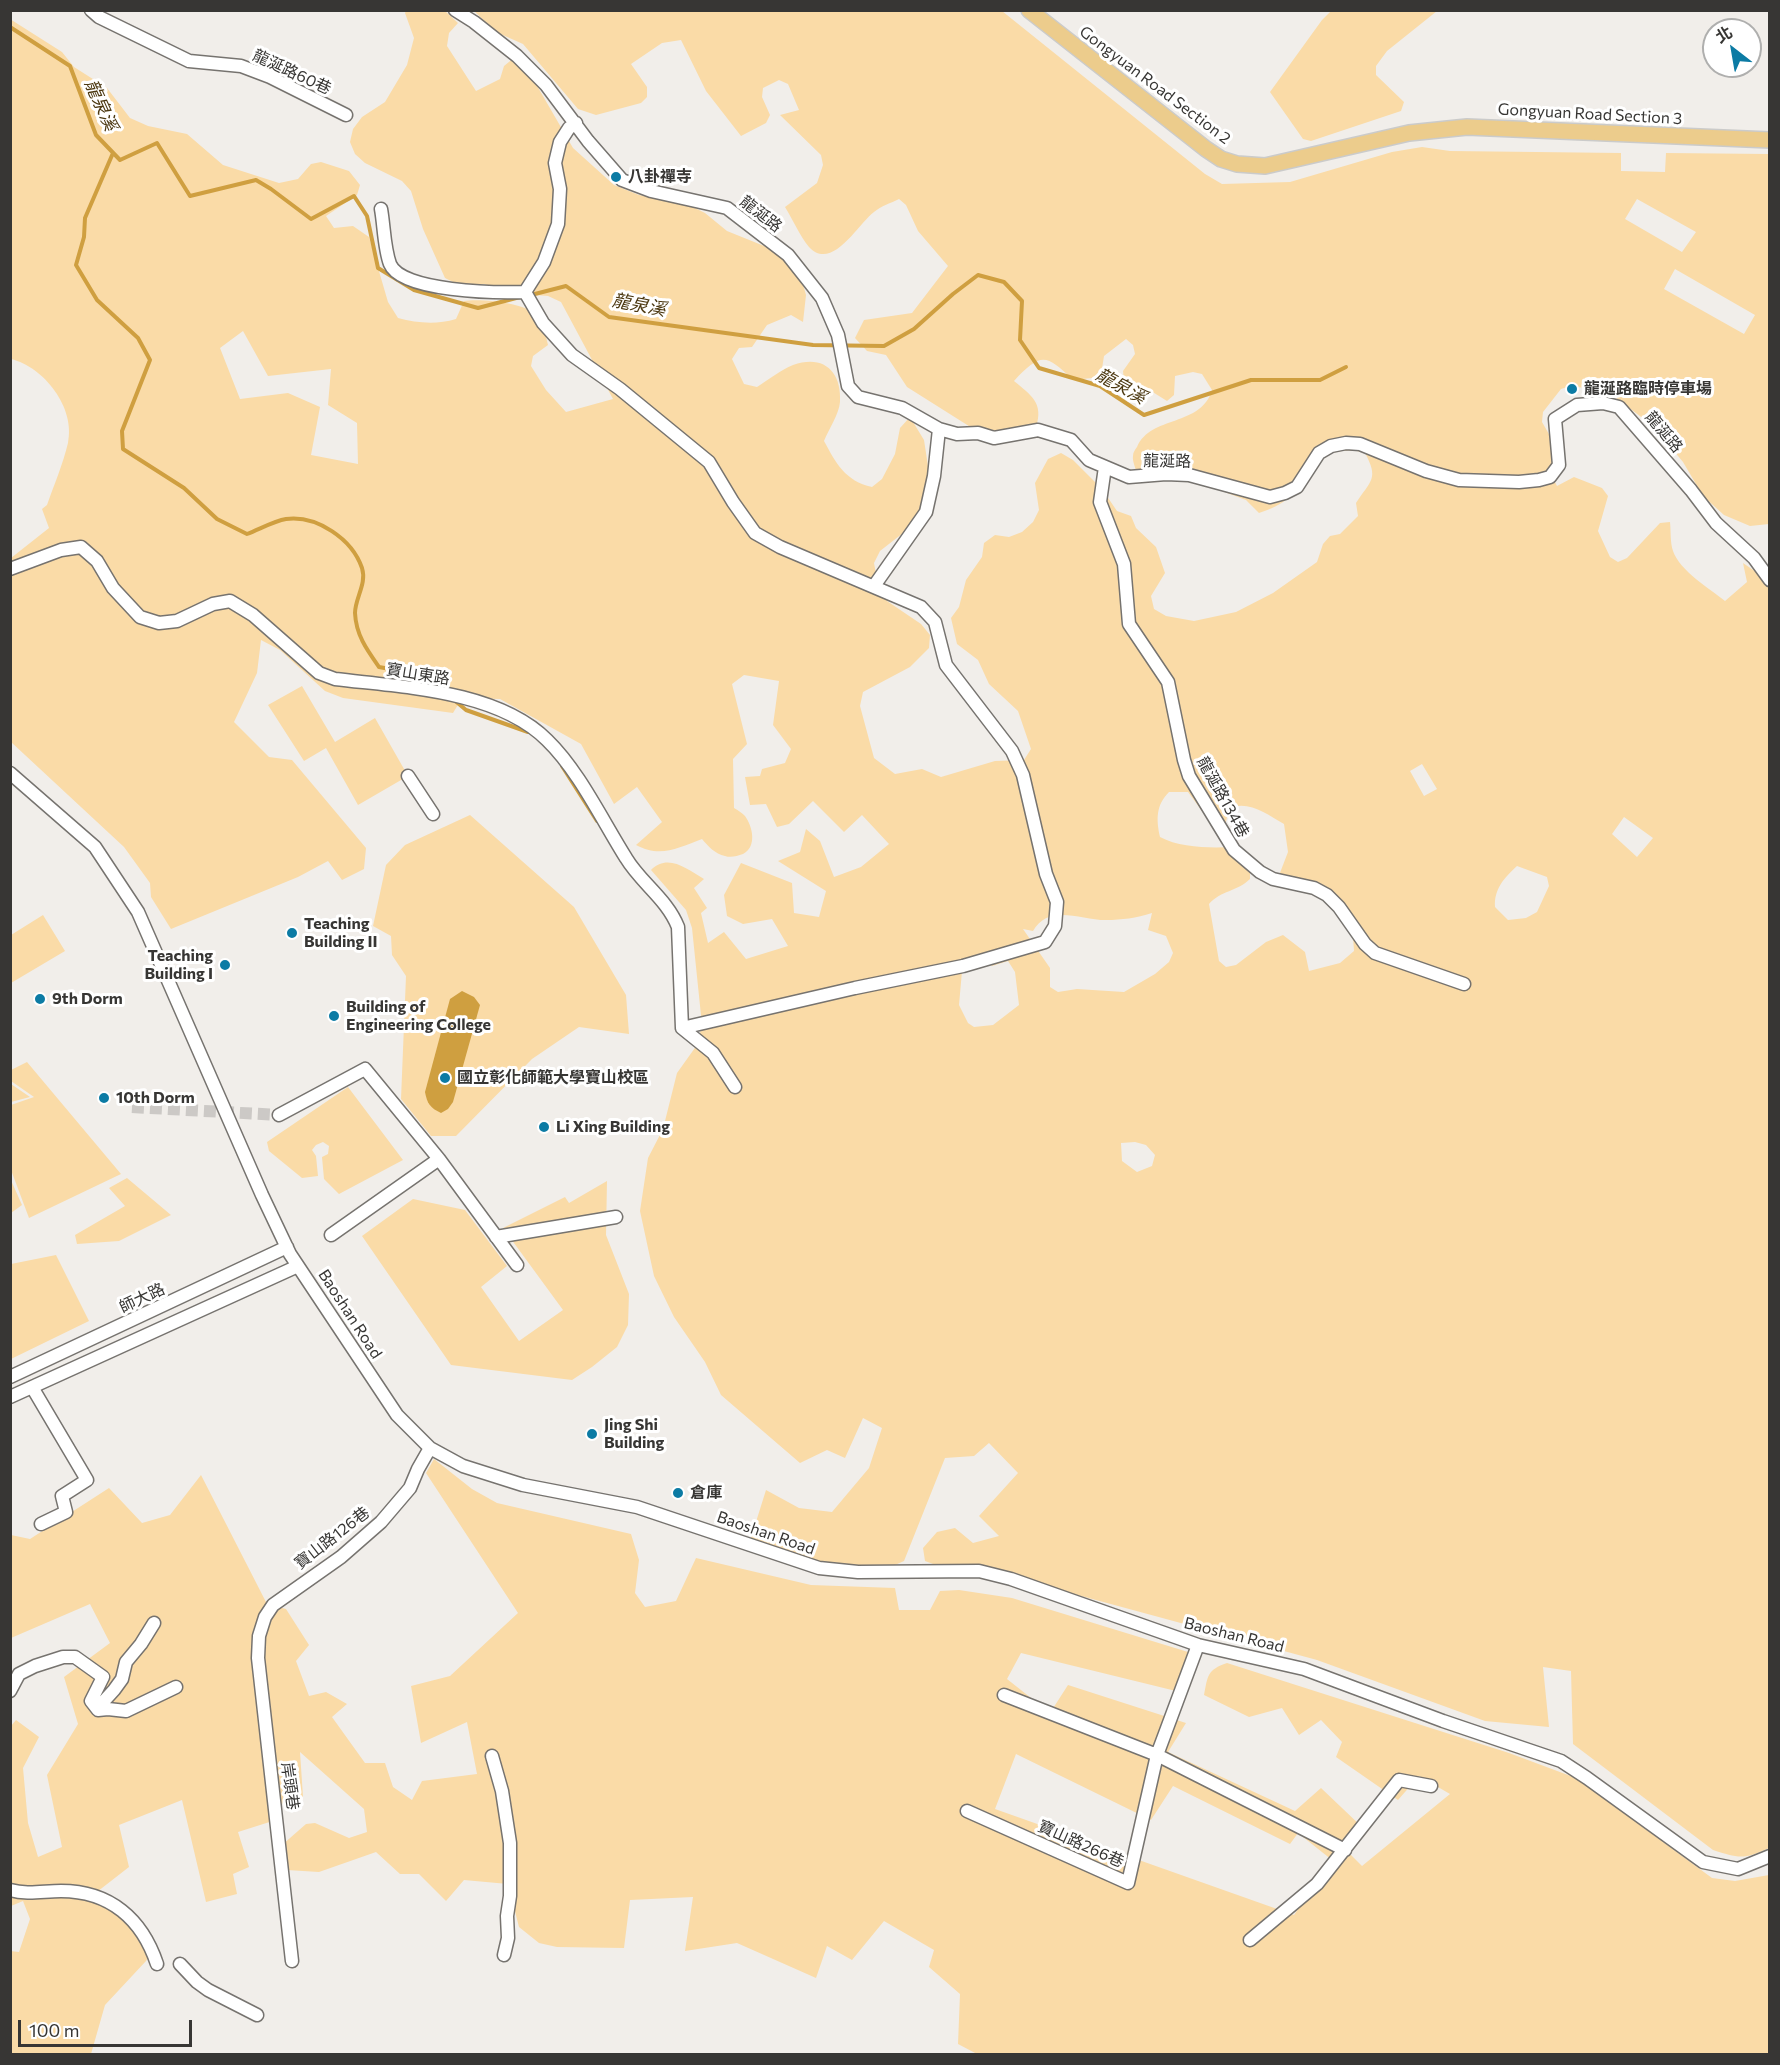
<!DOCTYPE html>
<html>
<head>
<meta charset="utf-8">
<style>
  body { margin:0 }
  #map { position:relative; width:1780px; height:2065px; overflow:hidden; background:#f1eeea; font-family:Commissioner,"Noto Sans TC",sans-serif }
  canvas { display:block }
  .frame { position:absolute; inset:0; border:12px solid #373634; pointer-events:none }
  .north { position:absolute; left:1702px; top:18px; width:60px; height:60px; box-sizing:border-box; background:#fff; border:2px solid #afafae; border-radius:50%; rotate:329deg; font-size:16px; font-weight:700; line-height:24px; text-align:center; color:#373634 }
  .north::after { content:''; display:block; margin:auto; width:21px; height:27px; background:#0c7ba4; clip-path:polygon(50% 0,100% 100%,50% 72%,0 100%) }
  .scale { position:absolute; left:18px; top:2020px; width:174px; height:27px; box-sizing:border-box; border:3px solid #373634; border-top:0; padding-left:8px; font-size:18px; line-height:21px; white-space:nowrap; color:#373634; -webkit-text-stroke:4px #fff; paint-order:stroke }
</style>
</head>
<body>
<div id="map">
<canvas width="1780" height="2065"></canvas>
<div class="frame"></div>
<div class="north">北</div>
<div class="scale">100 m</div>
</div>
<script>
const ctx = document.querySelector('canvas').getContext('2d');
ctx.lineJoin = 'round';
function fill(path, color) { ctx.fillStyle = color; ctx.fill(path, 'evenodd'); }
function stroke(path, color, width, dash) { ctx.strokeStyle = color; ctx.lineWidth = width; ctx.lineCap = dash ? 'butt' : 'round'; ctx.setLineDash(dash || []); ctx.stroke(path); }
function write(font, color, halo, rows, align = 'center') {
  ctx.font = font + ' Commissioner,"Noto Sans TC",sans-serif'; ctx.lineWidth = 6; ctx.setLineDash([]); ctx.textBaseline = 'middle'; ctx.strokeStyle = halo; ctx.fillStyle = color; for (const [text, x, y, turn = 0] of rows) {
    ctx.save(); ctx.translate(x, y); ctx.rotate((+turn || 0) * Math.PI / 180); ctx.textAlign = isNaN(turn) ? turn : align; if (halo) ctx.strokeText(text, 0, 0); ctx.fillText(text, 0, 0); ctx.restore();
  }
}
const green = new Path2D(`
  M1332,10L1437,11L1387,51L1376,66V75L1404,102L1401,111L1311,141L1303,139L1270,92L1322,20Z
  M406,11H445L458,23L449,33L447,46L476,91L500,79L504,66L515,57L525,65L573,148L614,185L639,195L681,201L705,213L727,231L779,252L799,270L806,295L803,322L791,315L767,325L752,347L739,348L732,359L744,384L757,387C768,380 781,370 793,365C823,354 842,371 840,402C839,414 829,429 824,441C836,463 845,481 872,487L882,479L895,454L900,428L910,417L924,440L928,466L935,477V491L912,526L880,551L874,563L879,590L887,601L921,624L930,635L929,648L910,667L863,692L860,706L874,758L895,774L922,769L941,777L995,761L1024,760L1031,749L1018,711L989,684L978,660L957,644L951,618L959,607L966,580L982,557L984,543L995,535L1009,537L1022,532L1033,522L1039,510L1035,483L1048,459L1061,453L1073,460L1102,489L1117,511L1131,516L1136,528L1156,547L1165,573L1151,596L1154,609L1166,616L1194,621L1236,612L1273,593L1317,562L1323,544L1330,536L1340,534L1358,516L1356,503C1371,480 1379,479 1365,453C1347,447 1326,452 1312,464C1303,472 1299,486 1291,495C1282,505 1270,509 1259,513L1246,500L1211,487L1164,476L1137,474C1136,469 1132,461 1133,456C1133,452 1135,450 1137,447C1151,415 1201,427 1212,390L1202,374L1193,372L1175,376L1174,395L1167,401L1151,391L1124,381L1123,371L1135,354L1133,345L1126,339L1104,356L1101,375L1092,378L1073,380C1046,354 1041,352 1014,381C1031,395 1044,403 1036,427L990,433L972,428L907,387L886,355L867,351L855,338L864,320L912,313L948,266L918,231L906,205L899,199C891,203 881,206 874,212C858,224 832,272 809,247C800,236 793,220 785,207L817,183L823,165L821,155L780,115L799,110L788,84L779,80L763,88L762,97L770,115L766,123L741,136L706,91L681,40L662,43L631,64L647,87V97L641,103L596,115L578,109L523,44L496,32L474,11H1002L1205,174L1222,184L1290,182L1392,152L1422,147L1450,151L1621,153V171L1665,172L1666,153L1769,154V524L1750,526L1724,515L1703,496L1683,462L1653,426L1607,391L1570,386L1561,389L1543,412L1542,422L1557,448L1551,474L1557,486L1574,477L1602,488L1608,496L1598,531L1610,557L1618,562L1627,558L1660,523L1670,522C1671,531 1670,542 1673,551C1680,571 1709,588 1725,601L1747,582L1743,563L1759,574L1769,576V1848C1744,1860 1738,1858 1713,1850L1573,1744L1571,1671L1543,1667L1549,1727L1485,1721L1317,1660L1015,1578L944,1568L925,1561L923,1548L937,1532L955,1528L973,1543L999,1536L979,1516L1018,1473L989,1443L974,1456L945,1458L904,1561L886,1569L822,1565L750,1541L766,1490L799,1508L832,1512L869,1468L882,1428L863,1418L845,1458L827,1450L800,1463L721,1395L705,1362L674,1317L654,1276L640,1211L648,1158L663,1129L677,1073L697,1045L702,1025L692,928L686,910L651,870C668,853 687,869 704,879L694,888L707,908L701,913L708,943L724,932L746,959L788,946L772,919L743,924L727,916L724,895L741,863L792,883L794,913L819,917L826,891L778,861L800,852L806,829L820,841L834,877L861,867L889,844L862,815L844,832L813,801L789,824L777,827L766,804L750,805L745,777L760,776L762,769L785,763L791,749L773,725L779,681L744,675L732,684L747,744L733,759L734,808C738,810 742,813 745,816C753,827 757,847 743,854C737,856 731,858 725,856C715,854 708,846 702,839C678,848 660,858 636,845L662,822L637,787L614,804L581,744L500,699L462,698L453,713L343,698L325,691L280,650L261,640L257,673L234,722L269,757L292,760L366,848L364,869L342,880L328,861L298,877L171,929L151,897L150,883L124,847L11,742V558L49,528L42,509L47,505C54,485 63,464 68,443C76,408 44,367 11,359L10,19L62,52L74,67L107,88L130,118L148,126L187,134L223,165L279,183L298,179L311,164L321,162L349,171L360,185L357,195L326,216L334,228L353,226L369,237L388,302L398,318C417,323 436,325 456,319L464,301C480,298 531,303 540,318C544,325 546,337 548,345L533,356L531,366L546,390L566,412L613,399L561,302L548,296L509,293L484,284H457L445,278L423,229L411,191L402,181L365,163L355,154L350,142L353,129L362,117L385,102L407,65L414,38L405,13ZM1637,199L1696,232L1682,252L1625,219ZM1675,269L1755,315L1744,334L1664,289ZM243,331L268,376L331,369L328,405L357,423L358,464L311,455L320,407L288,393L240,399L220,348ZM1422,764L1437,789L1424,796L1410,771ZM1169,792H1188L1216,830L1225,826L1229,808C1249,800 1267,814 1284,824L1288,852L1278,878L1339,908L1352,922L1354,951L1340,963L1309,971L1305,952L1283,935L1266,942L1236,965L1226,967L1219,961L1209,904C1220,891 1238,891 1250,879V870L1233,847C1210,848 1180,848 1160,837C1156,819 1156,805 1169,792ZM1624,817L1653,838L1637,857L1612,834ZM1517,866L1547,877L1549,886L1537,912L1526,918L1508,920L1495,907C1494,889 1504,878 1517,866ZM1152,913L1148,930L1166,936L1173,953L1169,962L1155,974L1124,992L1077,989L1058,992L1050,987V968L1023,929L1033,931C1049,903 1080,920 1106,920C1122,920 1136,918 1152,913ZM985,956L992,966L1008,961L1015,972L1019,1005L993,1025L974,1027L968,1023L959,1005L962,971ZM1135,1142L1146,1145L1155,1155L1152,1166L1137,1172L1122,1161L1121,1143Z
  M302,686L335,742L375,718L408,776L358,805L326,748L304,761L268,705Z
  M470,815L574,907L626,995L629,1034L579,1027L532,1059L456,1136H431L401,1099L406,976L392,955L391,936L373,926L386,865L405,845Z
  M43,915L65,951L11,983V935Z
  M27,1062L121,1174L29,1218L11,1170V1105L34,1097L11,1081V1070Z
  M11,1084L30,1097L11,1102Z
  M348,1087L403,1160L339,1194L324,1179L322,1157L328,1154L329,1146L323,1142L316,1145L312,1150L316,1156L318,1176L302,1178L269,1151L267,1142Z
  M10,1178L22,1205L11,1213H10Z
  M127,1178L171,1215L119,1241L77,1244L75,1235L125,1206L109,1188Z
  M607,1181L606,1235L629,1294L628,1325L617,1347L592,1367L572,1380L451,1365L362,1236L413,1199L465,1210L507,1266L481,1287L519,1341L563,1310L503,1228L565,1197L569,1203Z
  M56,1255L89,1321L11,1359V1264Z
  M434,1459L472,1489L497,1503L631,1534L639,1560L635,1593L645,1607L676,1601L696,1558L811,1585L895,1588L899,1610H930L940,1591L959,1590L1012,1598L1188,1652L1180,1692L1021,1653L1007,1679L1050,1713L1068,1685L1186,1723L1168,1752L1295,1811L1321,1788L1362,1827L1343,1847L1362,1866L1450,1794L1419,1776L1398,1800L1336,1757L1342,1742L1321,1720L1299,1735L1282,1708L1249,1717L1204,1695C1208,1675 1207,1670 1227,1663L1509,1753L1576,1778L1712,1878L1735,1881L1769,1875V2054H977L958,2044L960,1994L929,1967L934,1950L884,1921L852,1960L827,1946L816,1978L737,1943L685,1951L693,1897L630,1900L624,1948L557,1947L539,1943L519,1927L508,1884L464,1880L446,1901L419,1874H400L376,1852L319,1872L287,1870L274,1852L306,1824L315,1823L349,1838L367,1832L364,1809L300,1752L303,1797L284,1795L279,1819L238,1832L249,1867L233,1874L237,1894L206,1902L182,1800L119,1825L129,1867L93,1895L120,1907L154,1946L146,1961L105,2005L91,2054H11L10,1951L19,1952L30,1919L23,1901L11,1906V1726L16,1720L39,1737L23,1768L28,1823L38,1857L62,1847L47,1775L78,1724L64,1677L110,1643L90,1604L11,1638V1535L30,1539L109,1488L142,1523L170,1515L201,1475L267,1604L286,1609L309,1645L296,1661L309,1696L326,1692L347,1704L332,1717L365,1763H385L393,1787L412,1800L422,1781L477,1774L467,1722L421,1743L411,1686L450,1676L518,1613L426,1473ZM1016,1754L1151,1820L1173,1786L1290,1844L1298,1833L1332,1860L1294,1915L995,1809Z`);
const water = new Path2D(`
  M462,991L474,997L480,1005L453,1102L448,1109L441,1113C430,1108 427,1103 425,1092L450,999Z`);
const stream = new Path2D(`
  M10,27L70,66L96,135L120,160L157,143L190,196L256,180L271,189L311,219L354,196L367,216L378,268L414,290L478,308L520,297
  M113,153L85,218L84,237L76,265L97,300L138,338L150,360L122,431L123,449L184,488L217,519L247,534C260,529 274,521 286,519C317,515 352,539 362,568C367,584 355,598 355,613C356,635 367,650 379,667L406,672L435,687
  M531,295L566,286L609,317L813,345L884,346L914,329L953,294L978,275L1004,282L1022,301L1020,340L1039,368L1100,386L1144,415L1251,380H1320L1346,367
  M453,699L466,710L528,732
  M562,766L597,821`);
const minorTunnel = new Path2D(`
  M132,1107L279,1115`);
const minor = new Path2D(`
  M91,10L99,17L189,61L241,66L270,77L346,115
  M455,10L474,22L517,56L546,85L588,141L622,180L651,191L727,208L788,255L822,298L838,335L848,386L858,397L902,408L939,429L957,434L978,433L994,438L1038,430L1071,440L1089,460L1129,477L1166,474L1189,475L1270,497L1285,493L1297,487L1319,453L1331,446L1346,443L1360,444L1426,471L1459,480L1519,482L1539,480L1550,477L1559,465L1555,419L1577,405L1603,403L1619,407L1691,490L1716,523L1754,558L1770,580
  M381,209C384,225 384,248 390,264C401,292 498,293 525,292L544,262L558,224L560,189L555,163L560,142L569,128L576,123
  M525,292L543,323L572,355L620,389L709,462L733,502L755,533L780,547L921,607L935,622L946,665L1012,751L1023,775L1046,874L1057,902L1055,926L1045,942L963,966L855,988L682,1028
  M1105,467L1100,502L1124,564L1129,624L1168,682L1184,760L1189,776L1234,850L1260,872L1273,879L1314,888L1327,895L1339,907L1365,944L1375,953L1464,984
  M10,569L61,550L81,547L97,561L113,588L140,617L159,623L177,621L213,604L230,601L253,615L319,673L335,679C401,687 497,690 547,740C579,771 602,820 626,858C641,883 667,899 678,927L682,1028
  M874,586L926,512L934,476L939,429
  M10,773L95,847L138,912L262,1195L290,1254L397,1415L430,1448L463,1466L523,1485L637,1507L819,1568L858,1572L979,1571L1011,1579L1198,1645L1304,1669L1443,1721L1561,1761L1587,1778L1703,1862L1738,1869L1770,1856
  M408,776L433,814
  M682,1028L713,1053L735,1087
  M279,1115L365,1069L439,1159L331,1235
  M439,1159L517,1265
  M496,1237L616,1217
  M10,1377L287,1247
  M32,1387L87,1480L62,1496L66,1512L41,1524
  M10,1397L298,1266
  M10,1691L19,1674L35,1666L63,1657H75L103,1677L91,1701L98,1710L108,1709L126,1711L176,1687
  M1004,1695L1157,1755L1345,1850
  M95,1706L104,1701L114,1690L122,1679L126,1662L141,1644L154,1623
  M492,1756L502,1791L510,1843V1896L507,1916L508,1938L504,1955
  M967,1811L1128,1883L1157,1755L1198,1645
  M10,1890C28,1895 43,1891 61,1891C110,1891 142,1919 157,1964
  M1250,1940L1317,1884L1399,1780L1431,1786
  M292,1961L258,1658L259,1636L265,1617L273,1605L341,1557L381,1522L410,1488L418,1469L430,1448
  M180,1964L197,1982L208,1990L257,2015`);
const major = new Path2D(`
  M1029,10L1206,149L1221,159L1237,164L1265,166L1409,133L1467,127L1770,140`);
const markers = [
  [616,177,6,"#0c7ba4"],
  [1572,389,6,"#0c7ba4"],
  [292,933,6,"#0c7ba4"],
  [225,965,6,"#0c7ba4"],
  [40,999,6,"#0c7ba4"],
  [334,1016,6,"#0c7ba4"],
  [445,1078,6,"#0c7ba4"],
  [104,1098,6,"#0c7ba4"],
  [544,1127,6,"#0c7ba4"],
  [592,1434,6,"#0c7ba4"],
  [678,1493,6,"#0c7ba4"]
];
const streetNames = [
  ["龍涎路60巷",292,72,25],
  ["Gongyuan Road Section 2",1155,85,37],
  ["Gongyuan Road Section 3",1590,114,3],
  ["龍涎路",761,214,38],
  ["龍涎路",1664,432,50],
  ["龍涎路",1167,461,1],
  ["寶山東路",418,674,9],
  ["龍涎路134巷",1223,797,61],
  ["師大路",142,1298,-25],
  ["Baoshan Road",350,1314,57],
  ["Baoshan Road",766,1533,19],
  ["寶山路126巷",332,1538,-38],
  ["Baoshan Road",1234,1635,14],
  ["岸頭巷",290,1786,82],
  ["寶山路266巷",1081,1844,24]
];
const poiNames = [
  ["八卦禪寺",628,177],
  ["龍涎路臨時停車場",1584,389],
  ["Teaching",304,924],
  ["Building II",304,942],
  ["Teaching",213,956,"right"],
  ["Building I",213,974,"right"],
  ["9th Dorm",52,999],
  ["Building of",346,1007],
  ["Engineering College",346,1025],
  ["國立彰化師範大學寶山校區",457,1078],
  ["10th Dorm",116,1098],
  ["Li Xing Building",556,1127],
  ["Jing Shi",604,1425],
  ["Building",604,1443],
  ["倉庫",690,1493]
];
const waterNames = [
  ["龍泉溪",101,105,66],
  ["龍泉溪",639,305,11],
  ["龍泉溪",1121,386,29]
];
fill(green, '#fadba7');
fill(water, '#cf9f40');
stroke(stream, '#cf9f40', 4);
stroke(minorTunnel, '#ccc9c6', 12, [12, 6]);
stroke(minor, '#76736f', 15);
stroke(major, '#cbcbca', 18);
stroke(minor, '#fff', 12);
stroke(major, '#eccc8c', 15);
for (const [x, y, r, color] of markers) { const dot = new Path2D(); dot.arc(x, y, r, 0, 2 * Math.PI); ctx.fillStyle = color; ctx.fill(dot); stroke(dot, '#fff', 2); }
write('16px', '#373634', '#fff', streetNames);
write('bold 16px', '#373634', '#fff', poiNames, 'left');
write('italic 18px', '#4c3811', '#fff', waterNames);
</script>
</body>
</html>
